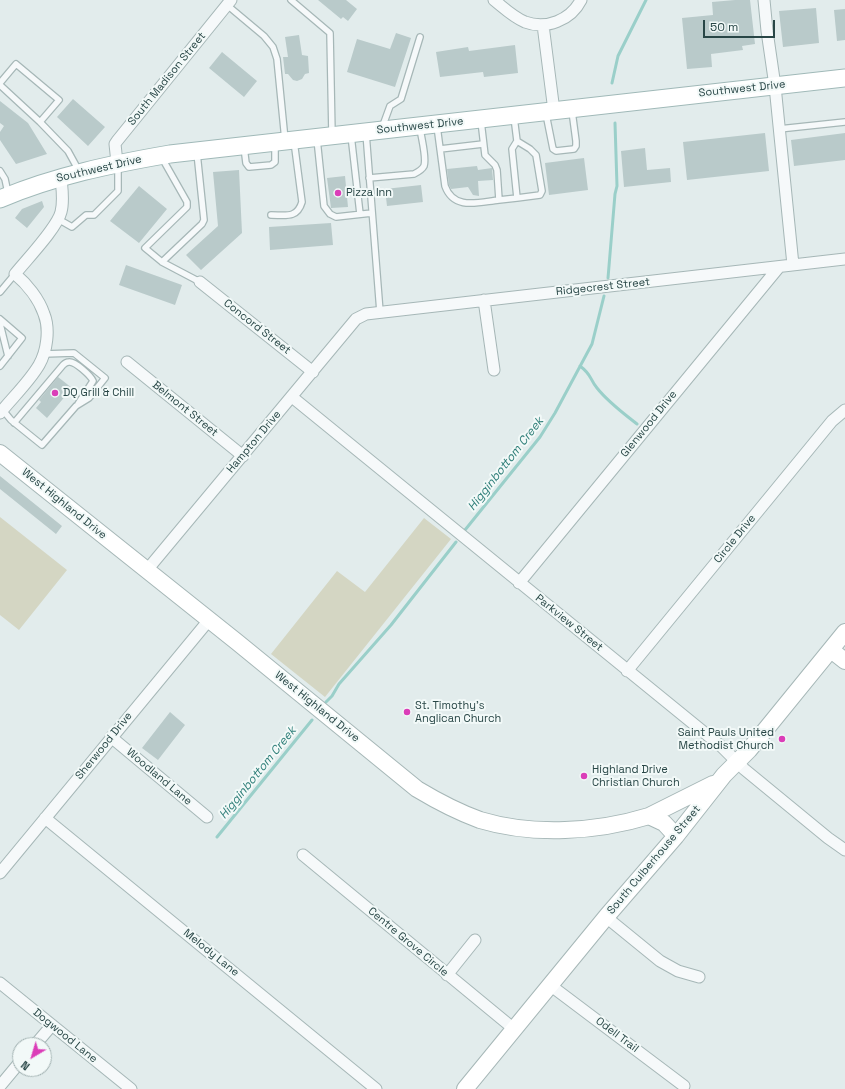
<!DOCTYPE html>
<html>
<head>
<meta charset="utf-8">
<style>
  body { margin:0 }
  #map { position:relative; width:845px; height:1089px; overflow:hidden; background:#e2ecec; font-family:"Space Grotesk",sans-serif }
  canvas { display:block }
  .north { position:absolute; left:12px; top:1037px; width:40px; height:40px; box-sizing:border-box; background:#f2f9f8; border:1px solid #a1b1b1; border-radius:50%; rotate:218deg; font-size:11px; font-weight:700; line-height:16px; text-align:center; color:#284646 }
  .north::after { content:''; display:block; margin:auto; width:14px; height:18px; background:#db3db8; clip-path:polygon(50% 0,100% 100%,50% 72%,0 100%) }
  .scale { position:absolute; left:703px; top:20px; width:72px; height:18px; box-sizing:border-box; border:2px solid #284646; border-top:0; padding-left:5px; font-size:12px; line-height:14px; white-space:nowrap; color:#284646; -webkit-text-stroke:3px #f2f9f8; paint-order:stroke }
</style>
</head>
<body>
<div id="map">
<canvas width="845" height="1089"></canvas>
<div class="north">N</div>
<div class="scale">50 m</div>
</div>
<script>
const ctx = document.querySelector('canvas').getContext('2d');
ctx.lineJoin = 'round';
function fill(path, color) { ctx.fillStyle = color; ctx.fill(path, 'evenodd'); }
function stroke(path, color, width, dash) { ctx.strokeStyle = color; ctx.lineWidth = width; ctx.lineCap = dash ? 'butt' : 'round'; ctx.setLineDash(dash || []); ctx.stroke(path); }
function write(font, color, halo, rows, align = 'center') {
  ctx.font = font + ' "Space Grotesk",sans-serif'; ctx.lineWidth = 4; ctx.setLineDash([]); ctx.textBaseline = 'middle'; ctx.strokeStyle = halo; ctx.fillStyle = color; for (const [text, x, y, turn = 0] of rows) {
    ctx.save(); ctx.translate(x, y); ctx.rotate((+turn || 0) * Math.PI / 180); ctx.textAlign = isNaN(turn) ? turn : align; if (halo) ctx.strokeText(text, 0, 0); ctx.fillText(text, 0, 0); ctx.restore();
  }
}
const green = new Path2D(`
  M0,517L67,570L19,630L0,615Z
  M424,518L451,539L325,697L271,654L337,571L365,592Z`);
const stream = new Path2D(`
  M612,83L618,56L646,0
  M608,278L615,194L617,186L615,123
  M580,366C592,375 589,378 597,388C608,402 623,413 637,424
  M465,530L540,437L555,413L592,344L604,296
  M326,702L332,696L339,684L391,625L456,542
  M217,837L312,720`);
const building = new Path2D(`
  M318,0H346L357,9L348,21L343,17L341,19Z
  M735,0H750L755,44L742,46L743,50L711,54L712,67L687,69L682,18L713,15L712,2Z
  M816,8L819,43L783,47L779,11Z
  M845,9V40L837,41L834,10Z
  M396,33L411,38L395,87L347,72L357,39L390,49Z
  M299,35L302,55L308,56L309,73L305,74L302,79L297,81L293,80L288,74H285L283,57H288L285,37Z
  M515,45L518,73L484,77L483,72L440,77L436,52L468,47L469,51Z
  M222,52L257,81L244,97L209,68Z
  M73,99L105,127L88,146L57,117Z
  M0,101L28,123L47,154L16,164L0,140V132L4,126L0,123Z
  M765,133L769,171L687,180L683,142Z
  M845,133V160L794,166L791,140Z
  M645,148L647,170L670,168L671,182L624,187L621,151Z
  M584,158L588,190L549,195L545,163Z
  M477,166L478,170L492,168L493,180L478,181L479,196L473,195L468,187L451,189L449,185L447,169Z
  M239,170L242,233L201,270L186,255L218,226L213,172Z
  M345,176L348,207L331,208L327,178Z
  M421,185L423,202L387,206L385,189Z
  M139,186L167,209L139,243L110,221Z
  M42,201L44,207L27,228L15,218L22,209Z
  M331,223L333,245L270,250L269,227Z
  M126,265L182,285L175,305L119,285Z
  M58,377L72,388L47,418L36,408L41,402L39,400Z
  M0,476L62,526L56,534L0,489Z
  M170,712L185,725L158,760L142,748Z`);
const lane = new Path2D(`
  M291,0L330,33L332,135
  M227,5L264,36L273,47L277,59L285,140
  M0,83L16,64L59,100L40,122
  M0,85L40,122L68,151L79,171
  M546,114L553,149L556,151L574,149L576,146V141L572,111
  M514,117L517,141L512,149L517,198L540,195L542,191L536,155L530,149L517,141
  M437,126L445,186C454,211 479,202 499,200L497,170L495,165L485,155L481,121
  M382,128L390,106L401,99L420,37
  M779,129L845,122
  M366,133L380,312
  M351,135L360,214
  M317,139L324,206L330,214L336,217L372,213
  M244,147L246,163L249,167L271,165L275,162V143
  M440,149L483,144
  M197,153L204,220L202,224L162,262L200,282
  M0,171L5,179L8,193
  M369,178L414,174C418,172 422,170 424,166C427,158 421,137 420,128
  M499,200L517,198
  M271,215C285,215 297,219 302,202L294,141
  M58,219L72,227L86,215H94L118,191V166
  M162,262L145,248L187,207V202L162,158
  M0,292L15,274
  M0,319L22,338L0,366
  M0,324L8,356
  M2,409L11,420L42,445L76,406L89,398L105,378L74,353L44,354
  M14,423L63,365C64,364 66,362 69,362C75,361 91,376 93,381L78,404`);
const street = new Path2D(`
  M494,0C504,8 513,17 525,22C546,30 571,20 581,0
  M764,0L767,31L775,86L793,265
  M543,25L554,111
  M117,163L115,144L117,141L231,0
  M200,282L313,372
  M484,300L494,370
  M127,362L243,456
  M292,397L722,747L744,769L828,838L845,850
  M0,413C13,397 29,382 39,365C47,351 50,329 44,314C39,299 27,284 15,274C27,259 57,228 61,212C64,201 62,189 61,178
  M147,570L356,319L366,314L845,259
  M519,583L779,267
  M627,671L832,421L845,410
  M111,737L207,817
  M45,818L376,1089
  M303,855L514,1029
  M0,873L209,620
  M606,917L660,961L678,971L699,977
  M447,975L475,940
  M0,983L131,1089
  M550,985L684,1086
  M35,1045L52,1025
  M0,1086L20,1062`);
const secondary = new Path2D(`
  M0,453L237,642L417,789C437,801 458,812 480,820C533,836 597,832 649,816L664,823L676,836
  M831,650L845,661
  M649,816L713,784
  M465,1089L606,917L676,836L724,775L749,750L845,632`);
const primary = new Path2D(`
  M0,199C54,176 112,164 170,154L845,78`);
const markers = [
  [338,193,4,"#db3db8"],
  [55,393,4,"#db3db8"],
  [407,712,4,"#db3db8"],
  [782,739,4,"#db3db8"],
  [584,776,4,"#db3db8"]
];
const streetNames = [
  ["South Madison Street",167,79,-51],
  ["Southwest Drive",742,89,-6],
  ["Southwest Drive",420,126,-6],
  ["Southwest Drive",99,169,-13],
  ["Ridgecrest Street",603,287,-6],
  ["Concord Street",257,327,38],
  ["Belmont Street",185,409,39],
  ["Glenwood Drive",649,424,-51],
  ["Hampton Drive",254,442,-50],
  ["West Highland Drive",64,504,39],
  ["Circle Drive",735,539,-51],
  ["Parkview Street",569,623,39],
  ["West Highland Drive",317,707,39],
  ["Sherwood Drive",104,746,-51],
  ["Woodland Lane",159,777,40],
  ["South Culberhouse Street",654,860,-50],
  ["Centre Grove Circle",408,942,40],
  ["Melody Lane",211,953,39],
  ["Odell Trail",617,1035,37],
  ["Dogwood Lane",65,1036,39]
];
const poiNames = [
  ["Pizza Inn",346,193],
  ["DQ Grill & Chill",63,393],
  ["St. Timothy's",415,706],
  ["Anglican Church",415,719],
  ["Saint Pauls United",774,733,"right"],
  ["Methodist Church",774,746,"right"],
  ["Highland Drive",592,770],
  ["Christian Church",592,783]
];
const waterNames = [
  ["Higginbottom Creek",506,464,-52],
  ["Higginbottom Creek",258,773,-51]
];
fill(green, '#d4d6c3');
stroke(stream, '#9acfc9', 3);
fill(building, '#b9caca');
stroke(lane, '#a6b7b7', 8);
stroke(street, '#a6b7b7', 13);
stroke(secondary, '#a6b7b7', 18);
stroke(primary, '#a0b9b8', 19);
stroke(lane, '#f6f9fa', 5.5);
stroke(street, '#f6f9fa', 11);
stroke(secondary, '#fff', 16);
stroke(primary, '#fff', 17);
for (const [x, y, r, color] of markers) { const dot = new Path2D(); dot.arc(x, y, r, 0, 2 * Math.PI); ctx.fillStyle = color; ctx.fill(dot); stroke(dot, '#f2f9f8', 1.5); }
write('11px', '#284646', '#f2f9f8', streetNames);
write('11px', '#284646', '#f2f9f8', poiNames, 'left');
write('italic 12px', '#2e7e78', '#f2f9f8', waterNames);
</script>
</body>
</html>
